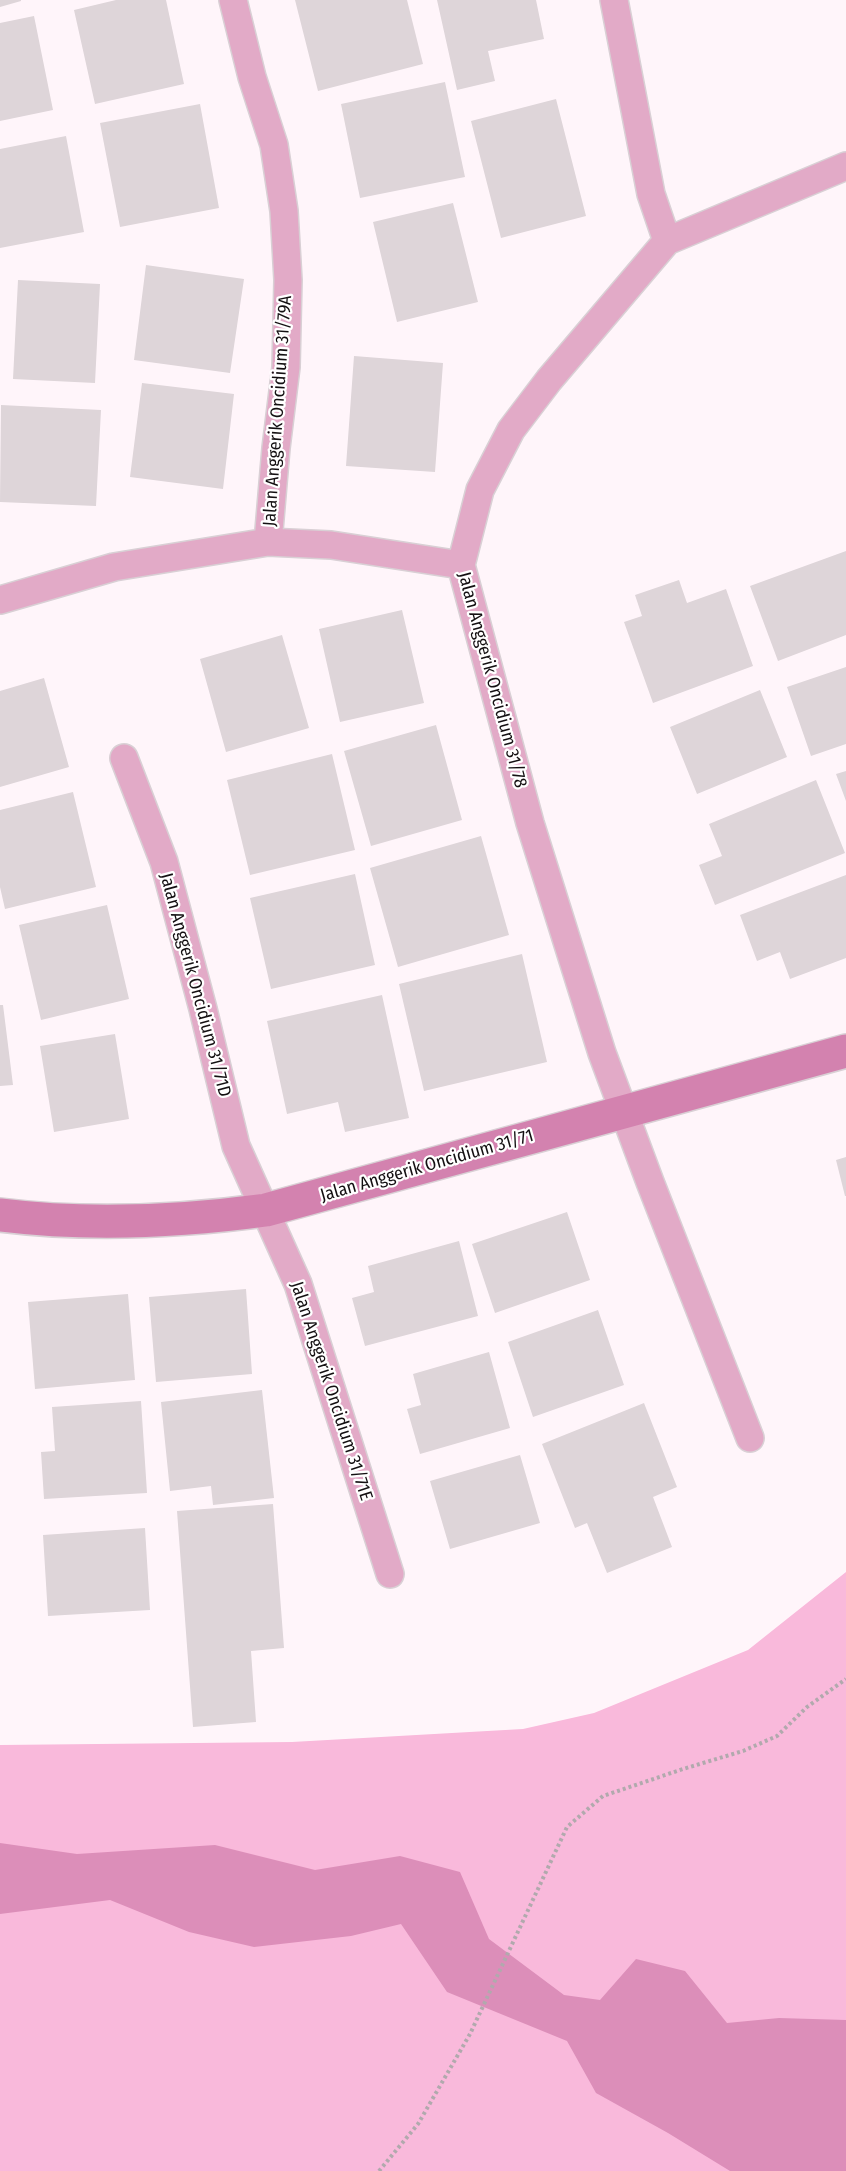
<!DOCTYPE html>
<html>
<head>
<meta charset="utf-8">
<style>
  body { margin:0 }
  canvas { display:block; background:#fff5fa }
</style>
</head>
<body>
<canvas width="846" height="2171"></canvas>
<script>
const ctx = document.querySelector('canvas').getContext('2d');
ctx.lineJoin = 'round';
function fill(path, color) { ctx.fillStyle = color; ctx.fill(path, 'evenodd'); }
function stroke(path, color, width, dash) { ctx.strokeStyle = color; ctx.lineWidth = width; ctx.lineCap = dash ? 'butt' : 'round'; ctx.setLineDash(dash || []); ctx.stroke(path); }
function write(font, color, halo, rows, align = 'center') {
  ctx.font = font + ' "Fira Sans Condensed",sans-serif'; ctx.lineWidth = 4.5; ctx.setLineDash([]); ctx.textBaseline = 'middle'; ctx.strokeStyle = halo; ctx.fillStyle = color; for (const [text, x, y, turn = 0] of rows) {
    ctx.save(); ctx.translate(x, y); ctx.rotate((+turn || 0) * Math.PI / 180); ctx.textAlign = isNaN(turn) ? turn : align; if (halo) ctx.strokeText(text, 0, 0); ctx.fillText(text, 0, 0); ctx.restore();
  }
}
const green = new Path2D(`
  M846,1572V2171H0V1745L292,1742L523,1729L594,1713L748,1650Z`);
const water = new Path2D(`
  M0,1843L77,1854L215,1845L315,1870L400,1856L460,1872L489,1939L564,1995L600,2000L636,1959L685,1971L727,2023L779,2018L846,2020V2171H730L668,2133L596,2093L567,2041L447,1992L401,1924L351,1936L254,1947L189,1932L110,1900L0,1914Z`);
const building = new Path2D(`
  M0,0H21V1L0,7Z
  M116,0H166L184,84L95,104L74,10Z
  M295,0H407L423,64L318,91Z
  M437,0H536L544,39L488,51L495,81L457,90Z
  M34,16L53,110L0,121V23Z
  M445,82L465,177L360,198L341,104Z
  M556,99L586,216L501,238L471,121Z
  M200,104L219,208L120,227L100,123Z
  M66,136L84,232L0,248V149Z
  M453,203L478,302L397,322L373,222Z
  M146,265L244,279L230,373L134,360Z
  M18,280L100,284L95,383L13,379Z
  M354,356L443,363L435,472L346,466Z
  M142,383L234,394L223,489L130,477Z
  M1,405L101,410L96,506L0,502Z
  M846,551V635L778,661L750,586Z
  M679,580L687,603L726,589L753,666L653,703L624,622L642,616L635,595Z
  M402,610L424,703L340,722L319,629Z
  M282,635L309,728L226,752L200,659Z
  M846,667V744L811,756L787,687Z
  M44,678L69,767L0,787V691Z
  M760,690L787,757L697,794L670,727Z
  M436,725L462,820L371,846L344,751Z
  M332,754L355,850L250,875L227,780Z
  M846,771V801L836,774Z
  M816,780L845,853L715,905L699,865L722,856L709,824Z
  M73,792L96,887L5,909L0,887V810Z
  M481,836L509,935L398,967L370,868Z
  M355,874L375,965L271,989L250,898Z
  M846,875V958L790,979L780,952L757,961L740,915Z
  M107,905L129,999L41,1020L19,925Z
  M522,954L547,1062L424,1091L399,984Z
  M382,995L409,1118L345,1132L338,1102L287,1114L267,1021Z
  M0,1005H3L13,1085L0,1086Z
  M115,1034L129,1119L54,1132L40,1046Z
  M846,1157V1196H845L836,1160Z
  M567,1212L590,1280L495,1313L472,1244Z
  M459,1241L478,1316L365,1346L352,1298L374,1292L368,1266Z
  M246,1289L252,1374L156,1382L149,1297Z
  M128,1294L135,1380L35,1389L28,1302Z
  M598,1310L624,1385L533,1417L508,1342Z
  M489,1352L510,1428L420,1454L407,1409L421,1405L413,1374Z
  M262,1390L274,1498L213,1505L211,1486L170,1491L161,1402Z
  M141,1401L147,1493L44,1499L41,1452L55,1451L52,1407Z
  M644,1403L677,1487L653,1497L672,1547L607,1573L587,1523L575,1528L542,1444Z
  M520,1455L540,1523L450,1549L430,1481Z
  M273,1504L284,1648L251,1651L256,1722L193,1727L177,1511Z
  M145,1528L150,1610L48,1616L43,1535Z`);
const path = new Path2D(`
  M379,2171L418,2124L470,2034L567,1827L603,1796L683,1769L743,1751L777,1736L807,1707L846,1679`);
const street = new Path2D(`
  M233,0L252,77L274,145L284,211L288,280L286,367L276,448L268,542
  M614,0L651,194L667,241
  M0,600L114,567L268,542L331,545L461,565
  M124,758L164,862L203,1009L236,1146L298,1284L390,1574
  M750,1438L650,1182L602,1053L530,823L461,565L480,490L511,430L549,380L667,241L846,166`);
const secondary = new Path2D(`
  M0,1215C89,1226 177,1222 266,1210L846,1051`);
const streetNames = [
  ["Jalan Anggerik Oncidium 31/79A",278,411,-86],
  ["Jalan Anggerik Oncidium 31/78",492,680,75],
  ["Jalan Anggerik Oncidium 31/71D",195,985,75],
  ["Jalan Anggerik Oncidium 31/71",427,1166,-16],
  ["Jalan Anggerik Oncidium 31/71E",331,1391,72]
];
fill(green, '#f9b9db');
fill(water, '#dc8eb9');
fill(building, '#ded5d9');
stroke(street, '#d9d0d5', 30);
stroke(secondary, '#d9d0d5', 36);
stroke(path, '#b1a9ad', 4, [3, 3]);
stroke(street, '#e2aac7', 27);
stroke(secondary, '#d382af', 33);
write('18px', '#141012', '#fff', streetNames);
</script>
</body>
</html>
